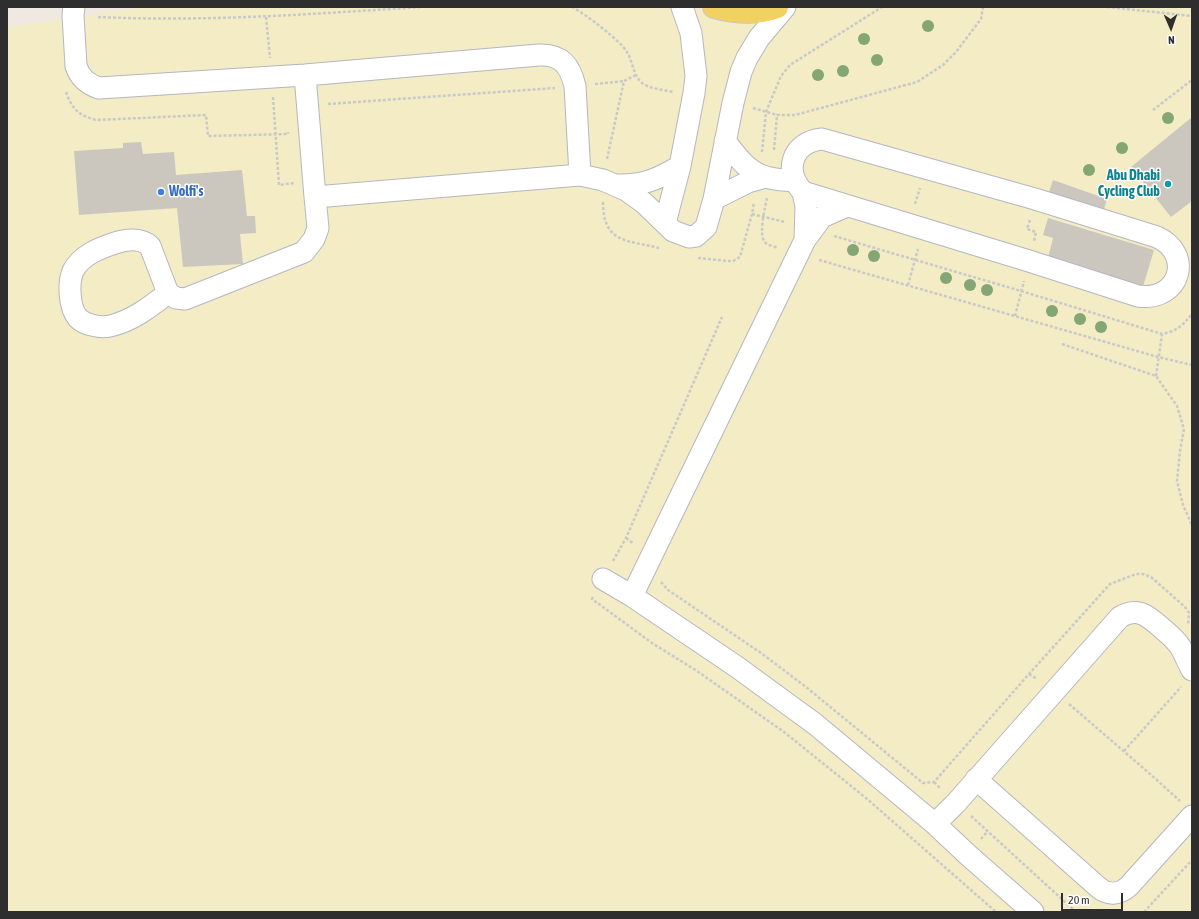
<!DOCTYPE html>
<html>
<head>
<meta charset="utf-8">
<style>
  body { margin:0 }
  #map { position:relative; width:1199px; height:919px; overflow:hidden; background:#efe9e1; font-family:"Asap Condensed",sans-serif }
  canvas { display:block }
  .frame { position:absolute; inset:0; border:8px solid #2e2e2e; pointer-events:none }
  .north { position:absolute; left:1151px; top:8px; width:40px; height:40px; -webkit-text-stroke:3px #fff; paint-order:stroke; rotate:178deg; font-size:11px; font-weight:700; line-height:16px; text-align:center; color:#2e2e2e }
  .north::after { content:''; display:block; margin:auto; width:14px; height:18px; background:#2e2e2e; clip-path:polygon(50% 0,100% 100%,50% 72%,0 100%) }
  .scale { position:absolute; left:1061px; top:893px; width:62px; height:18px; box-sizing:border-box; border:2px solid #2e2e2e; border-top:0; padding-left:5px; font-size:12px; line-height:14px; white-space:nowrap; color:#2e2e2e; -webkit-text-stroke:3px #fff; paint-order:stroke }
</style>
</head>
<body>
<div id="map">
<canvas width="1199" height="919"></canvas>
<div class="frame"></div>
<div class="north">N</div>
<div class="scale">20 m</div>
</div>
<script>
const ctx = document.querySelector('canvas').getContext('2d');
ctx.lineJoin = 'round';
function fill(path, color) { ctx.fillStyle = color; ctx.fill(path, 'evenodd'); }
function stroke(path, color, width, dash) { ctx.strokeStyle = color; ctx.lineWidth = width; ctx.lineCap = dash ? 'butt' : 'round'; ctx.setLineDash(dash || []); ctx.stroke(path); }
function write(font, color, halo, rows, align = 'center') {
  ctx.font = font + ' "Asap Condensed",sans-serif'; ctx.lineWidth = 3; ctx.setLineDash([]); ctx.textBaseline = 'middle'; ctx.strokeStyle = halo; ctx.fillStyle = color; for (const [text, x, y, turn = 0] of rows) {
    ctx.save(); ctx.translate(x, y); ctx.rotate((+turn || 0) * Math.PI / 180); ctx.textAlign = isNaN(turn) ? turn : align; if (halo) ctx.strokeText(text, 0, 0); ctx.fillText(text, 0, 0); ctx.restore();
  }
}
const sand = new Path2D(`
  M146,7H1192V912H7V27Z`);
const building = new Path2D(`
  M1192,117V201L1171,217L1131,167Z
  M141,142L143,154L174,152L176,175L242,170L247,216H255L256,233L240,234L243,264L183,267L177,208L79,215L74,151L123,148V143Z
  M1053,180L1107,199L1103,213L1048,195Z
  M1048,218L1154,250L1142,290L1047,262L1053,238L1043,235Z`);
const path = new Path2D(`
  M572,7C584,13 621,41 627,52C633,62 633,75 642,83C650,89 664,90 674,92
  M1107,7L1192,16
  M98,17C206,22 313,14 421,7
  M266,17L270,58
  M595,84L624,81
  M66,92C72,109 79,116 97,120L206,115L208,136L288,134V132
  M273,97L279,185L294,183
  M328,104L555,88
  M753,108L777,115
  M1153,110L1192,80
  M774,150L777,115H795L917,82L943,65L956,52L981,19L983,7
  M762,152L766,112L781,76L790,65L882,7
  M607,159L624,81L636,75
  M767,198C765,207 759,233 764,241C766,245 773,246 778,248
  M603,202C603,244 628,240 659,248
  M915,204L920,188
  M752,214L785,222
  M1030,220L1027,229L1036,232L1034,241
  M834,236L1021,291L1162,334C1177,331 1182,326 1192,314
  M698,258L729,261H733L740,257L752,214L754,202
  M819,260L1158,357L1192,365
  M908,285L918,249
  M1015,316L1024,281
  M1062,344L1156,376L1177,406L1184,429L1180,451L1177,481L1183,505L1192,525
  M1156,376L1162,334
  M626,538L634,544
  M613,561L626,538L722,317
  M661,582L668,590L761,653L806,687L923,783L934,782L1029,674L1110,584L1136,574H1143L1151,577L1185,607L1189,613L1188,624
  M593,597L592,599L652,643L697,671L784,732L866,798L996,912
  M1029,674L1037,679
  M1069,704L1149,773L1180,801
  M1124,751L1181,687
  M934,782L941,789
  M971,816L1076,912
  M981,839L987,832
  M1144,912L1192,860`);
const minor = new Path2D(`
  M74,7L73,15L76,66C80,78 87,84 99,88L305,75L539,55C562,54 570,66 575,86L580,175
  M305,75L315,197L580,175L603,180L626,190L644,203L673,231L689,237L696,236L706,227L714,199L733,103L741,72L747,58L759,38L785,7
  M822,139L1035,199L1157,237C1194,254 1180,302 1138,296L1029,261L803,192C783,171 792,142 822,139Z
  M725,141C736,155 747,172 766,177C775,180 785,180 794,181
  M617,185C643,186 658,179 680,166
  M803,192L806,207L805,240
  M714,199L748,182L766,177
  M665,223L680,166L694,93L696,76L691,33L682,7
  M168,293C150,307 132,321 110,326C100,328 85,325 78,318C69,308 68,283 73,271C81,255 100,248 115,243C127,239 141,238 150,246L168,293L176,298L185,299L304,252L314,239L318,228L315,197
  M603,579L632,596L737,667L815,724L935,824L968,855L1033,912
  M632,596L805,240L822,217L847,206
  M976,779L1098,887C1108,896 1119,895 1129,886L1192,816
  M935,824L956,803L1120,617C1139,606 1149,617 1164,630C1170,635 1177,641 1181,648C1185,655 1188,663 1192,670`);
const major = new Path2D(`
  M714,7C735,13 757,14 777,7`);
const trees = [
  [928,26],
  [864,39],
  [877,60],
  [843,71],
  [818,75],
  [1168,118],
  [1122,148],
  [1089,170],
  [853,250],
  [874,256],
  [946,278],
  [970,285],
  [987,290],
  [1052,311],
  [1080,319],
  [1101,327]
];
const markers = [
  [1168,184,4,"#0f9aa8"],
  [161,192,4,"#3f7fe0"]
];
const cultureNames = [
  ["Abu Dhabi",1160,176],
  ["Cycling Club",1160,192]
];
const shopNames = [
  ["Wolfi's",169,192]
];
fill(sand, '#f3ecc5');
fill(building, '#cbc7bf');
stroke(minor, '#b4b7c1', 23);
stroke(major, '#c9c9c9', 24);
stroke(path, '#c9c9c9', 2.5, [3, 2]);
stroke(minor, '#fff', 21);
stroke(major, '#f2d163', 22);
ctx.fillStyle = '#84a574';
for (const [x, y] of trees) { ctx.beginPath(); ctx.arc(x, y, 6, 0, 2 * Math.PI); ctx.fill(); }
for (const [x, y, r, color] of markers) { const dot = new Path2D(); dot.arc(x, y, r, 0, 2 * Math.PI); ctx.fillStyle = color; ctx.fill(dot); stroke(dot, '#fff', 1.5); }
write('bold 14px', '#0d838f', '#fff', cultureNames, 'right');
write('bold 14px', '#366cbe', '#fff', shopNames, 'left');
</script>
</body>
</html>
